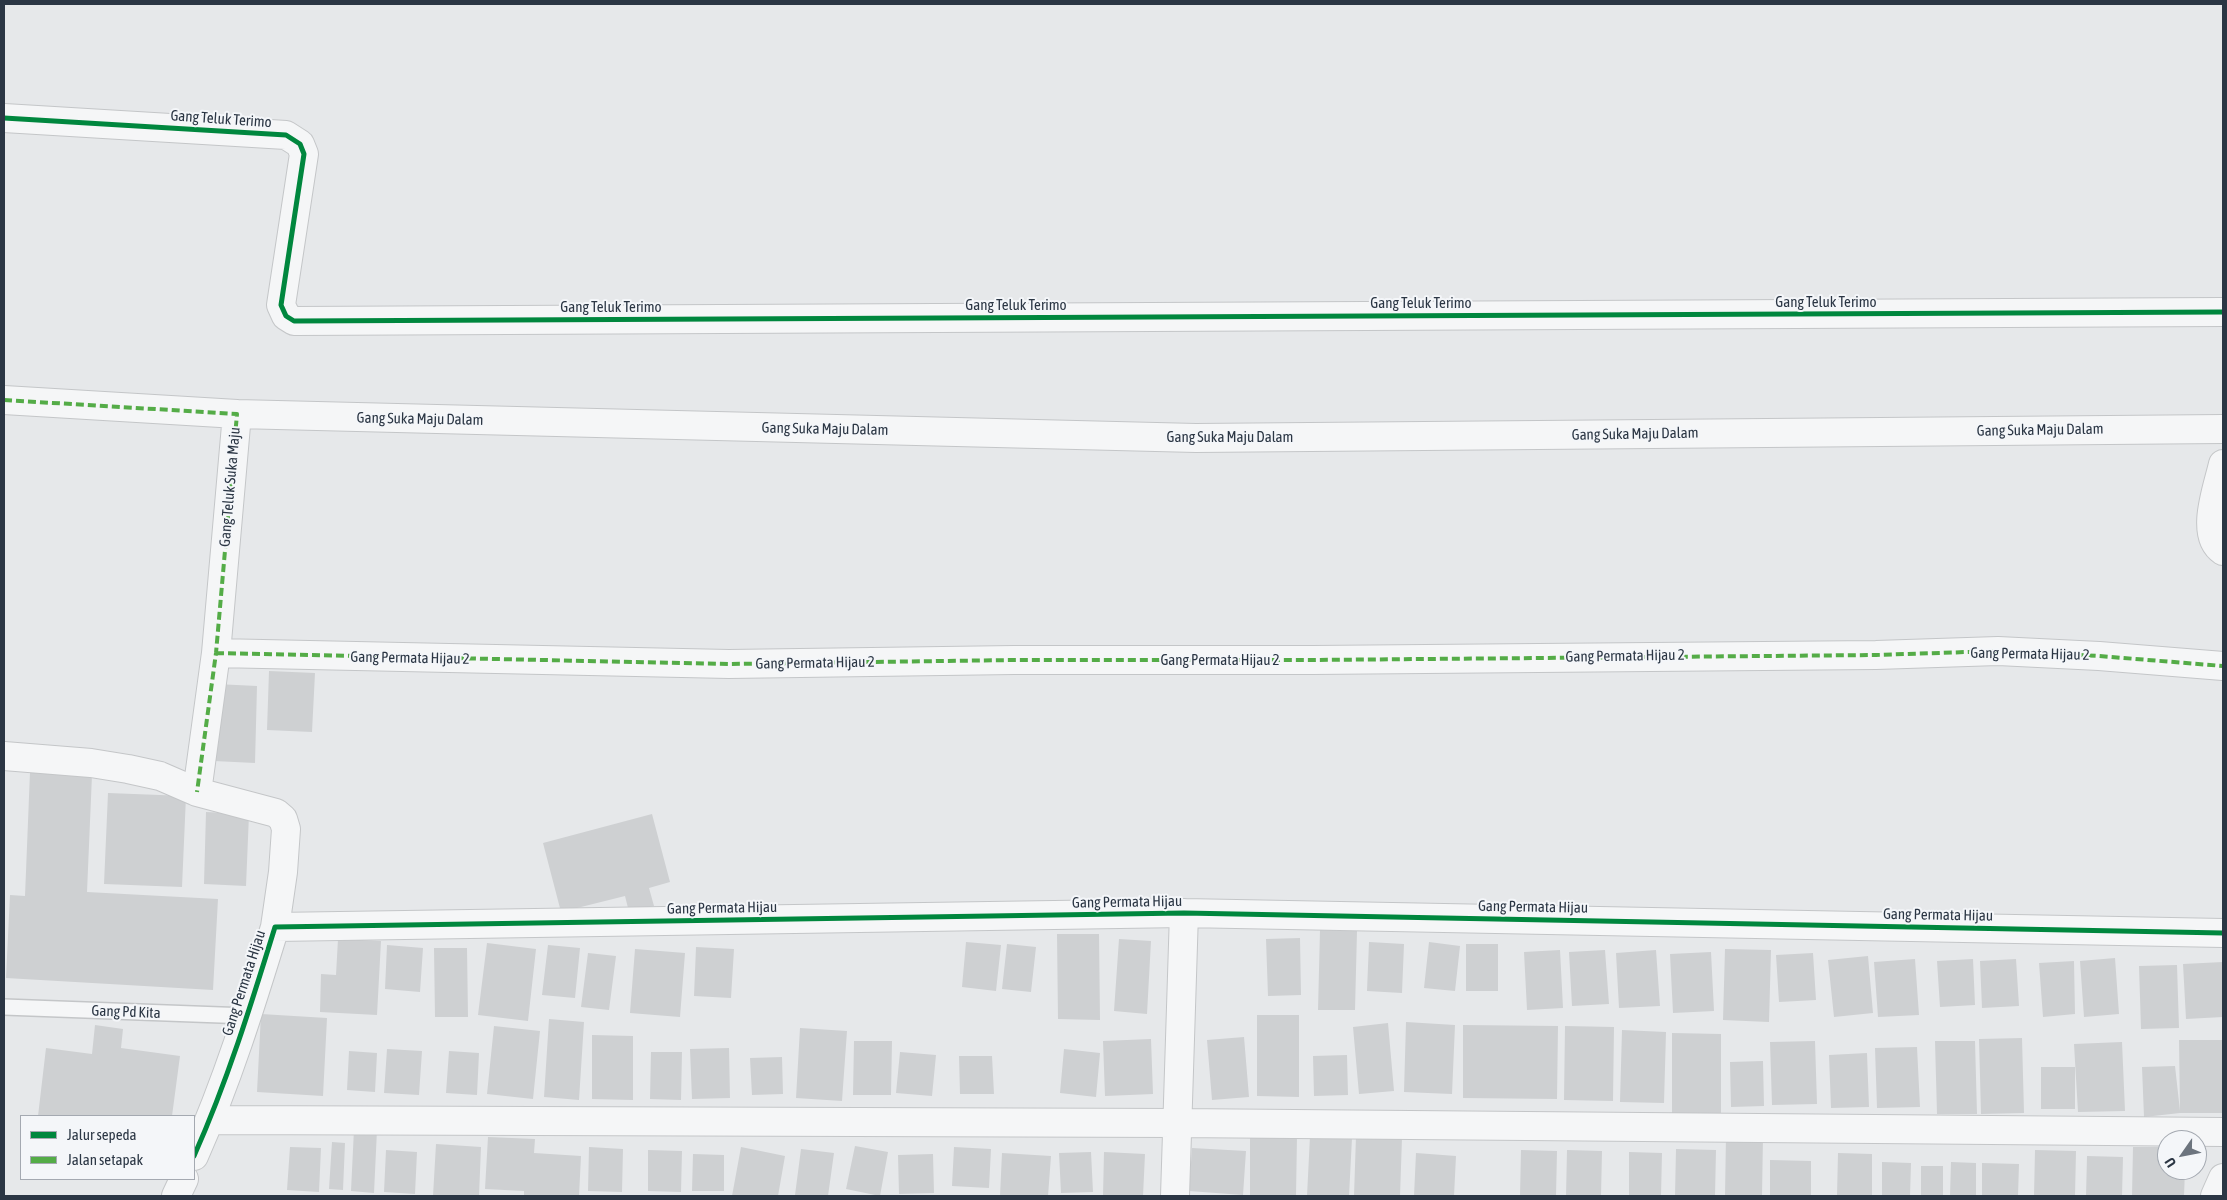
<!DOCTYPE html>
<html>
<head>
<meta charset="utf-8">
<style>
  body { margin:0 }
  #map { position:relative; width:2227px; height:1200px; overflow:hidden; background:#e6e8ea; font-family:"Asap Condensed",sans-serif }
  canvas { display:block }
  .frame { position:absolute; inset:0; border:5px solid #2b3644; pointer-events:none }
  .legend { position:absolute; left:20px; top:1115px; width:175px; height:65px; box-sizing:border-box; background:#f4f6f9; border:1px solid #a4a9b1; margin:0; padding:6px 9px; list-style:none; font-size:15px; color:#2b3644 }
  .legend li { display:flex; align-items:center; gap:10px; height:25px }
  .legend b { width:25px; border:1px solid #a4a9b1 }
  .north { position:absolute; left:2157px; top:1130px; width:50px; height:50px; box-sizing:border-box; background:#f4f6f9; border:1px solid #a4a9b1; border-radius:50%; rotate:237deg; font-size:14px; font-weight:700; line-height:20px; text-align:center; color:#2b3644 }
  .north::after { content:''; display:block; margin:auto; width:18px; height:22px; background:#6c747e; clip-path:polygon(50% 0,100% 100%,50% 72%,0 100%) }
</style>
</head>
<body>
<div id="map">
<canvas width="2227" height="1200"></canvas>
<div class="frame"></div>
<ul class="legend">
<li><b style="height:6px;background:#00873e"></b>Jalur sepeda</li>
<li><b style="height:6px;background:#54ac47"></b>Jalan setapak</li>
</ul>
<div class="north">U</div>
</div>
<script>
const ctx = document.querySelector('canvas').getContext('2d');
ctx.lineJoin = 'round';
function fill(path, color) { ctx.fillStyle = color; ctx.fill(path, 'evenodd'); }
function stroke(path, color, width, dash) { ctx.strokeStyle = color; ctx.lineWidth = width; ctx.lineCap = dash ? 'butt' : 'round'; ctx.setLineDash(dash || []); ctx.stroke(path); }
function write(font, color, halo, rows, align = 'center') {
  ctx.font = font + ' "Asap Condensed",sans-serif'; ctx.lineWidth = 4; ctx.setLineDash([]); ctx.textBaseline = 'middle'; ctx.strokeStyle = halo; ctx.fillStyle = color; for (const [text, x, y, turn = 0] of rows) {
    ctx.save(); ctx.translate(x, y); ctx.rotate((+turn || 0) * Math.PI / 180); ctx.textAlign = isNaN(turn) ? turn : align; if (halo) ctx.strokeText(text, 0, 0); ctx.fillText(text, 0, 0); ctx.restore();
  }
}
const building = new Path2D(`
  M269,671L315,673L312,732L267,730Z
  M216,684L257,686L255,763L214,761Z
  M30,772L92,775L87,892L218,899L213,990L6,978L10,895L25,896Z
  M108,793L186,796L182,887L104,884Z
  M206,812L249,814L246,886L204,884Z
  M652,814L670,882L649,888L654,906L629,912L625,896L561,912L543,843Z
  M1320,930L1357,931L1355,1010H1318Z
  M1057,934H1099L1100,1020L1058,1019Z
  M1300,938L1301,995L1268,996L1266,939Z
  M338,939L381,941L377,1015L320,1012L321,974L336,975Z
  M1119,939L1151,941L1147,1014L1114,1011Z
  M966,942L1001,945L996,991L962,987Z
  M1369,942L1404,944L1402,993L1367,991Z
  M1429,942L1460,946L1455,991L1424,988Z
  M487,943L536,949L528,1021L478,1015Z
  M1007,944L1036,947L1031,992L1002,989Z
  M1466,944H1498V991H1466Z
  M387,945L423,948L420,992L385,989Z
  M548,945L580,948L575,998L542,995Z
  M696,947L734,949L731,998L694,996Z
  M434,948H467L468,1017H435Z
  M635,949L685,953L680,1017L630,1013Z
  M1725,949L1771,950L1769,1022L1723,1020Z
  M1560,950L1563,1008L1527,1010L1524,952Z
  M1605,950L1609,1004L1572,1006L1569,952Z
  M1656,950L1660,1006L1619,1008L1616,953Z
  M1711,952L1714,1011L1673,1013L1670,954Z
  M588,953L616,956L609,1010L581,1007Z
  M1813,953L1816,1000L1779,1002L1776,955Z
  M1868,956L1873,1013L1834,1017L1828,960Z
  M2115,958L2119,1014L2084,1017L2080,961Z
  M1915,959L1919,1015L1878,1017L1874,962Z
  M1973,959L1975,1005L1940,1007L1937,961Z
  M2016,959L2019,1006L1982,1008L1980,961Z
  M2074,961L2075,1014L2043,1017L2039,963Z
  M2223,962V1017L2186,1019L2183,964Z
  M2177,965L2179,1028L2141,1029L2139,966Z
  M261,1014L327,1018L323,1096L257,1092Z
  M1257,1015H1299V1097L1257,1096Z
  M549,1019L584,1022L579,1100L544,1097Z
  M1406,1022L1455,1025L1452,1094L1404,1092Z
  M1388,1023L1394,1091L1359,1094L1353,1027Z
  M95,1025L123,1029L121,1048L180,1056L172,1116H38L46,1048L92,1054Z
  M1463,1025L1558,1026L1557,1099L1463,1098Z
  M494,1026L540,1031L533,1099L487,1094Z
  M1565,1026L1614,1027L1613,1101L1564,1100Z
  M800,1028L847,1031L842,1101L796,1098Z
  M1622,1030L1666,1032L1664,1103L1620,1102Z
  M1672,1033L1721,1034V1115L1672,1114Z
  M592,1035L633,1036V1100L592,1099Z
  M1244,1037L1249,1097L1212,1100L1207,1040Z
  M2022,1038L2024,1113L1981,1114L1979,1039Z
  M1151,1039L1153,1094L1105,1096L1103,1041Z
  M2179,1040H2223V1113H2180L2144,1117L2142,1067L2175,1066L2180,1111Z
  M854,1041H892L891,1095H853Z
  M1815,1041L1817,1104L1772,1105L1770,1042Z
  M1935,1041H1975L1977,1114H1937Z
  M2122,1042L2125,1111L2078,1112L2074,1044Z
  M1917,1047L1920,1107L1877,1108L1875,1048Z
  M729,1048L730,1098L692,1099L690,1049Z
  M387,1049L422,1051L419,1095L384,1093Z
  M1064,1049L1100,1053L1096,1097L1060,1093Z
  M349,1051L377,1053L375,1092L347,1090Z
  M449,1051L479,1053L477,1095L446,1093Z
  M651,1052H682L681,1100L650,1099Z
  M900,1052L936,1055L932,1096L896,1093Z
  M1867,1053L1869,1107L1831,1108L1829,1055Z
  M1347,1055L1348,1095L1314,1096L1313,1056Z
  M959,1056H992L994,1094H960Z
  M782,1057L783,1094L752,1095L750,1058Z
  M1763,1061L1764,1106L1731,1107L1730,1062Z
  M2041,1067H2075V1109H2041Z
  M354,1129L377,1130L374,1193L351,1191Z
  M1726,1135L1763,1136L1762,1196H1725Z
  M1250,1136H1297L1296,1196H1250Z
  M1310,1136L1352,1138L1349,1196H1307Z
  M1356,1136L1402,1138L1400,1196H1354Z
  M488,1137L535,1139L534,1153L581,1156L579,1196H524V1191L485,1189Z
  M332,1142L345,1143L343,1190L329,1189Z
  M436,1144L481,1147L479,1196H433Z
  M855,1146L888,1152L880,1196L846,1189Z
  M290,1147L321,1148L319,1192L287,1190Z
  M589,1147L623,1149L622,1192L588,1191Z
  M741,1147L785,1156L778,1196H732Z
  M954,1147L991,1149L989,1188L952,1186Z
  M2133,1147H2167V1170H2185L2184,1196H2132Z
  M1192,1148L1246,1151L1243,1195L1189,1191Z
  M801,1149L834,1153L828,1196L795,1195Z
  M1676,1149L1716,1150L1715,1196H1675Z
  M386,1150L417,1152L415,1194L384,1192Z
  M648,1150L682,1151L681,1192L648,1191Z
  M1521,1150L1557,1151L1556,1196H1520Z
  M1567,1150L1602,1151L1601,1196H1566Z
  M2035,1150L2076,1151L2075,1196H2034Z
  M1091,1152L1093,1192L1061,1193L1059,1153Z
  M1104,1152L1145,1154L1143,1196H1103Z
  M1629,1152L1662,1153L1661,1196H1629Z
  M1002,1153L1051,1156L1048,1196H1000Z
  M1416,1153L1456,1156L1454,1196H1414Z
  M1838,1153L1872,1154V1196H1837Z
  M693,1154L724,1155V1191H692Z
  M933,1154L934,1193L899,1194L898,1155Z
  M2087,1156L2123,1157L2122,1196H2086Z
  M1770,1160L1811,1161V1196H1770Z
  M1882,1162L1911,1163L1910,1196H1882Z
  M1951,1162L1976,1163V1196H1950Z
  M1982,1163L2019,1164L2018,1196H1982Z
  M1921,1166H1943V1196H1921Z`);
const lane = new Path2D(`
  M4,1007L248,1016`);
const street = new Path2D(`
  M4,118L286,135L300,144L304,154L281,305L286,316L294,321L2223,312
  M4,400L237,414L216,653L197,792
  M237,414L1196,438L2223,429
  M2223,464C2218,487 2199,535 2223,551
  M216,653L729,664L1014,660H1313L1876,655L1998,651L2099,656L2223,666
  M4,756L91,763L128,769L160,776L197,792L276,813L283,819L286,829L283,872L275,927
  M210,1120L1178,1123L2223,1132
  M194,1156C227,1082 251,1005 275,927L1184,913L2223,933
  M176,1196L184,1179
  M1175,1196L1184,913
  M2215,1196L2223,1178`);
const quiet = new Path2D(`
  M4,400L237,414L216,653L197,792
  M216,653L729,664L1014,660H1313L1876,655L1998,651L2099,656L2223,666`);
const cycleway = new Path2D(`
  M4,118L286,135L300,144L304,154L281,305L286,316L294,321L2223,312
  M194,1156C227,1082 251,1005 275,927L1184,913L2223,933`);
const streetNames = [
  ["Gang Teluk Terimo",221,119,4],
  ["Gang Teluk Terimo",1826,302],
  ["Gang Teluk Terimo",1421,303],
  ["Gang Teluk Terimo",1016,305],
  ["Gang Teluk Terimo",611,307],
  ["Gang Suka Maju Dalam",420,419,1],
  ["Gang Suka Maju Dalam",825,429,1],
  ["Gang Suka Maju Dalam",2040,430,-1],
  ["Gang Suka Maju Dalam",1635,434,-1],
  ["Gang Suka Maju Dalam",1230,437],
  ["Gang Teluk Suka Maju",230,487,-85],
  ["Gang Permata Hijau 2",2030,654,1],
  ["Gang Permata Hijau 2",1625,656,-1],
  ["Gang Permata Hijau 2",410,658,1],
  ["Gang Permata Hijau 2",1220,660],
  ["Gang Permata Hijau 2",815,663,-1],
  ["Gang Permata Hijau",1127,902,-1],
  ["Gang Permata Hijau",1533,907,1],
  ["Gang Permata Hijau",722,908,-1],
  ["Gang Permata Hijau",1938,915,1],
  ["Gang Permata Hijau",244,983,-72],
  ["Gang Pd Kita",126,1012,2]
];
fill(building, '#ced0d2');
stroke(lane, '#c4c6c8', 18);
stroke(street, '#c4c6c8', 30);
stroke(lane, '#f5f6f7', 15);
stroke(street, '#f5f6f7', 28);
stroke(quiet, '#54ac47', 4, [8, 4]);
stroke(cycleway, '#00873e', 5);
write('15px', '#2b3644', '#f4f6f9', streetNames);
</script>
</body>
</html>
